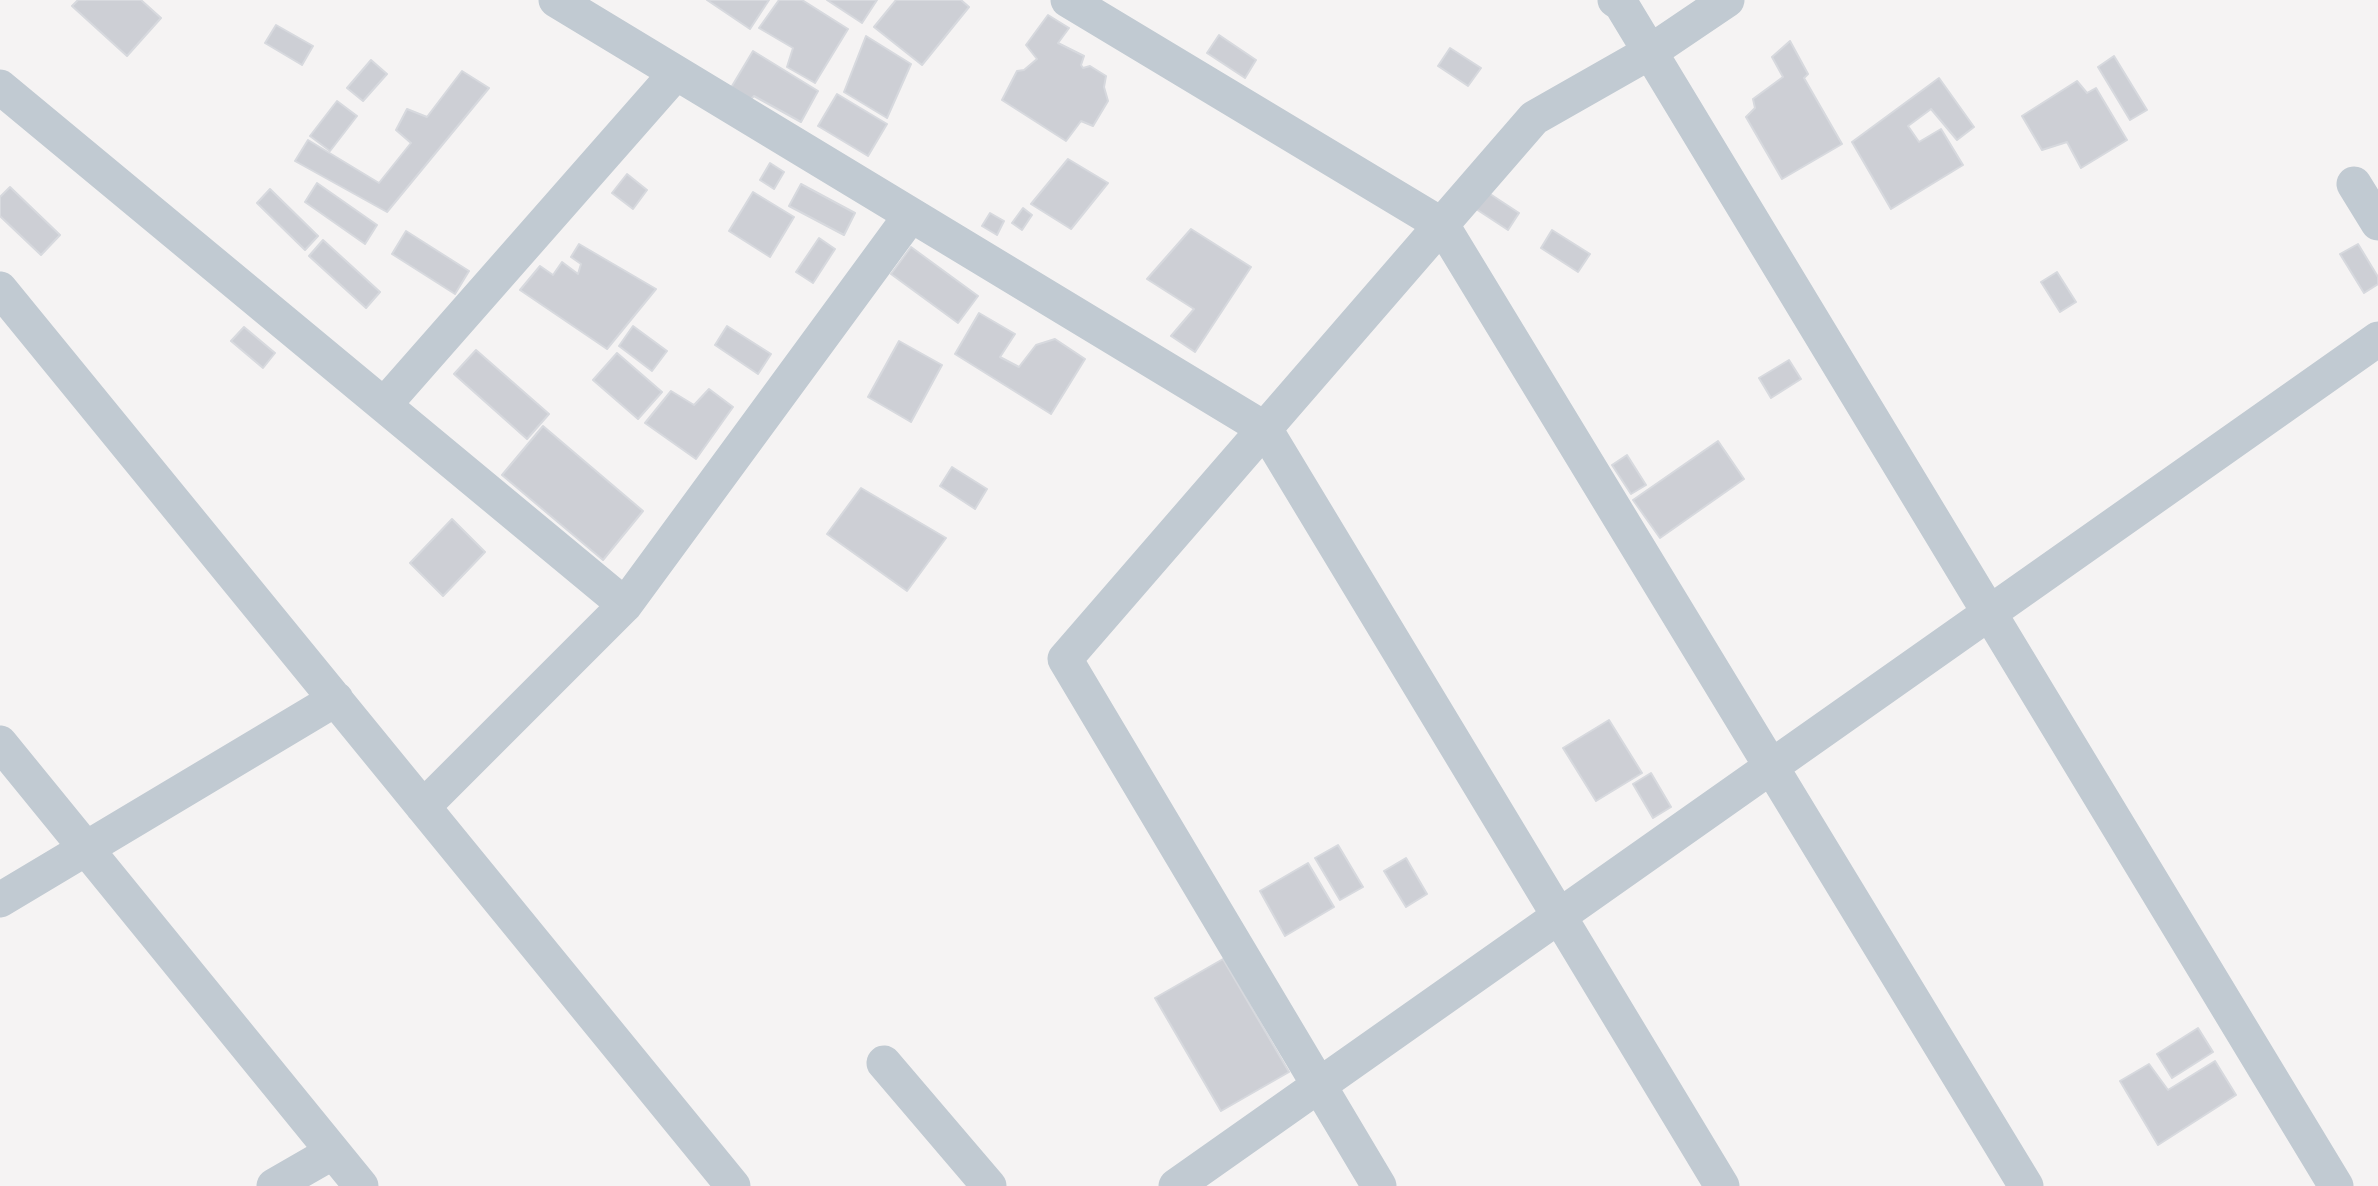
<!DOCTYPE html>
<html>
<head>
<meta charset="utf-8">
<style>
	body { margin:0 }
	canvas { display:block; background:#f5f3f3 }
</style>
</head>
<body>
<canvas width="2378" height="1186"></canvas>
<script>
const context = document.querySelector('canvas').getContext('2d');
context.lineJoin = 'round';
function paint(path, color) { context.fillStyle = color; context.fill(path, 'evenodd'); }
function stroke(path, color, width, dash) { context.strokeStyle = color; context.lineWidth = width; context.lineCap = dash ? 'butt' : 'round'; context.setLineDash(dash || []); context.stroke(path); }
const building = new Path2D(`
	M 78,0 L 141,0 L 161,18 L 127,56 L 72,6 Z
	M 707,0 L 769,0 L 750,29 Z
	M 779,0 L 802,0 L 848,29 L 815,83 L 787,67 L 793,48 L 759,28 Z
	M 827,0 L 877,0 L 862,23 Z
	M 896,0 L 961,0 L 969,7 L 922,65 L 874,27 Z
	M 1048,15 L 1069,28 L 1058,43 L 1084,56 L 1081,65 L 1083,68 L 1090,66 L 1106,76 L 1104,87 L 1108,101 L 1093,126 L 1081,121 L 1066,141 L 1002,100 L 1017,71 L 1024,70 L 1037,59 L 1026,45 Z
	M 276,25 L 313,46 L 302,65 L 265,43 Z
	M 1219,35 L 1256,60 L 1245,78 L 1207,53 Z
	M 866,36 L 911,64 L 887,118 L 844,92 Z
	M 1790,41 L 1808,74 L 1804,78 L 1842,144 L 1782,179 L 1746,117 L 1755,108 L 1753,99 L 1783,77 L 1772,57 Z
	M 1450,48 L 1481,68 L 1468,86 L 1438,66 Z
	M 753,51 L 818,91 L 801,122 L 754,96 L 744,106 L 726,96 Z
	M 2114,56 L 2147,110 L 2130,120 L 2098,67 Z
	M 371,60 L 387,74 L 363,101 L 347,88 Z
	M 462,71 L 489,88 L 387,212 L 295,161 L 308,140 L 379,183 L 411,143 L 396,130 L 407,109 L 427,117 Z
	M 1939,78 L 1974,127 L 1957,140 L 1931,109 L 1908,126 L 1919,142 L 1941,129 L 1963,165 L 1891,209 L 1852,142 Z
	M 2077,81 L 2087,93 L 2096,88 L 2127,140 L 2081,168 L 2067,142 L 2042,150 L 2022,116 Z
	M 837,94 L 887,124 L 868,156 L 818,126 Z
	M 337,101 L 357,116 L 330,151 L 310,136 Z
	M 1068,159 L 1108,183 L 1071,229 L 1031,204 Z
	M 770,163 L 784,172 L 774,189 L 760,180 Z
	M 627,174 L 647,190 L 633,209 L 612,193 Z
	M 317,183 L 377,225 L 365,244 L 305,202 Z
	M 801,184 L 855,213 L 844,235 L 789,206 Z
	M 10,187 L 60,235 L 41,255 L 0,216 L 0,197 Z
	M 270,189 L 318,236 L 305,250 L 257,203 Z
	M 1484,190 L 1519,213 L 1508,230 L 1473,207 Z
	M 753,192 L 794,217 L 770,257 L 729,231 Z
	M 1023,208 L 1032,215 L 1022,230 L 1012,223 Z
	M 990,213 L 1004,221 L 997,235 L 982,226 Z
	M 1191,229 L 1251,267 L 1195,352 L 1171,336 L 1194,309 L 1147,279 Z
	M 1552,230 L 1590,254 L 1578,272 L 1541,248 Z
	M 406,231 L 469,271 L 455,294 L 392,254 Z
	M 819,238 L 835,249 L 813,283 L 796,272 Z
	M 323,240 L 380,292 L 366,308 L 309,256 Z
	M 579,244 L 656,289 L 607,349 L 520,290 L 540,266 L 553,275 L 562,262 L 578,274 L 581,264 L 571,257 Z
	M 2358,244 L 2378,277 L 2378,284 L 2364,293 L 2340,254 Z
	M 911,247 L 978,296 L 958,323 L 891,274 Z
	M 2057,272 L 2076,302 L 2060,312 L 2041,282 Z
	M 979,313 L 1015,334 L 1000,357 L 1019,367 L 1036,345 L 1055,339 L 1085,359 L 1051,414 L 955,354 Z
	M 633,326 L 667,351 L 652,371 L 619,346 Z
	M 727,326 L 771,354 L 758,374 L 715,345 Z
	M 244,327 L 275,353 L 263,368 L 231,341 Z
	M 899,341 L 942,365 L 911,422 L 868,397 Z
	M 476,350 L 549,414 L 527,439 L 454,374 Z
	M 617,353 L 662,392 L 638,419 L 593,380 Z
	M 1789,360 L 1801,379 L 1771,398 L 1759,378 Z
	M 709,389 L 733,407 L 696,459 L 645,423 L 671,391 L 694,405 Z
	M 543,426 L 643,511 L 603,560 L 502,475 Z
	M 1718,441 L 1744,479 L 1660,538 L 1633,500 Z
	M 1627,455 L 1646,485 L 1631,494 L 1612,465 Z
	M 952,467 L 987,489 L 975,509 L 940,486 Z
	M 861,488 L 946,538 L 907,591 L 827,534 Z
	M 452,519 L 485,552 L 443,596 L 410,563 Z
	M 1609,720 L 1642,773 L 1596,801 L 1563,748 Z
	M 1651,773 L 1671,807 L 1653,818 L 1633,784 Z
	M 1338,845 L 1363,887 L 1340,900 L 1315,858 Z
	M 1406,858 L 1427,894 L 1406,907 L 1384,871 Z
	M 1308,863 L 1334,907 L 1285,936 L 1260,891 Z
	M 1223,959 L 1289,1072 L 1221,1111 L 1155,998 Z
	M 2198,1028 L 2213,1052 L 2172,1078 L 2157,1054 Z
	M 2215,1061 L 2236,1095 L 2158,1145 L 2120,1081 L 2149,1064 L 2168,1090 Z`);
paint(building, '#cdcfd5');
stroke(building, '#d7d9de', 2);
stroke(new Path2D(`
	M 556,0 L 1265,429 L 1722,1186
	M 1068,0 L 1442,225 L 2026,1186
	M 1615,0 L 1621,4 L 2336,1186
	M 0,87 L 625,605
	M 2354,184 L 2378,223
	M 0,289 L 733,1186
	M 384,405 L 676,73
	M 0,743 L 361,1186
	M 423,807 L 625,605 L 911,215
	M 0,900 L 336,699
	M 884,1063 L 989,1186
	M 274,1186 L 333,1152
	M 1176,1186 L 2378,339
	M 1379,1186 L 1065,659 L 1534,118 L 1650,52 L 1727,0`), '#c1cad2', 35);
</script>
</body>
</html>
